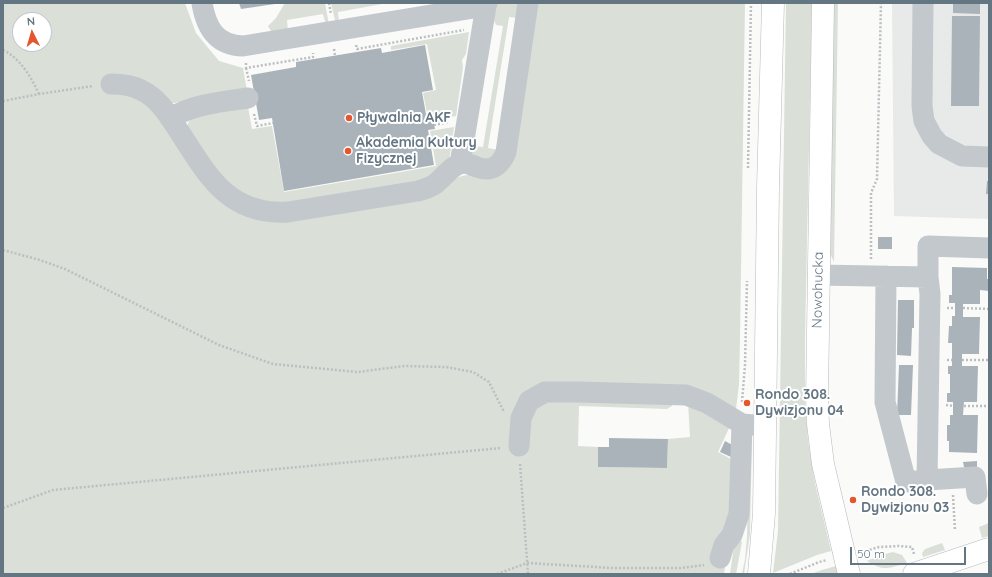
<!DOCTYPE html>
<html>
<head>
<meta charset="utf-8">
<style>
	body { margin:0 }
	#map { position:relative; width:992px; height:577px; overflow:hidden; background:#fafaf8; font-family:Quicksand,sans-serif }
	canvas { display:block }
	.frame { position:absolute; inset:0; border:4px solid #657683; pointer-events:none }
	.north { position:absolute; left:12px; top:12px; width:40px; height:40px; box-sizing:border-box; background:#fff; border:1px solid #c1c8cd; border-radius:50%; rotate:355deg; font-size:11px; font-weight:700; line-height:16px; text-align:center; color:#657683 }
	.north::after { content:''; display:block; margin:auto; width:14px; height:18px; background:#e4572e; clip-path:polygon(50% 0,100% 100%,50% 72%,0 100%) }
	.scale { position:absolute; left:850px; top:547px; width:116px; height:18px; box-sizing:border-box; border:2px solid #657683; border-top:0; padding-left:5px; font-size:12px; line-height:14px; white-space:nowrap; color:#657683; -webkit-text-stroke:3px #fff; paint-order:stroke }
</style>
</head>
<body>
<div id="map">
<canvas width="992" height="577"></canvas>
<div class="frame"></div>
<div class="north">N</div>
<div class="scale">50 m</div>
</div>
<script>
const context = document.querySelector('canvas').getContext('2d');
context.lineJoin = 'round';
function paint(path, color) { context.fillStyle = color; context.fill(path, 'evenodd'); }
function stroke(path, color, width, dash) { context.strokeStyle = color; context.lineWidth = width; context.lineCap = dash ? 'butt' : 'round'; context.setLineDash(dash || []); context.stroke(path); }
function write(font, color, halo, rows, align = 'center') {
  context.font = font + ' Quicksand,sans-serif'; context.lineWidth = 4; context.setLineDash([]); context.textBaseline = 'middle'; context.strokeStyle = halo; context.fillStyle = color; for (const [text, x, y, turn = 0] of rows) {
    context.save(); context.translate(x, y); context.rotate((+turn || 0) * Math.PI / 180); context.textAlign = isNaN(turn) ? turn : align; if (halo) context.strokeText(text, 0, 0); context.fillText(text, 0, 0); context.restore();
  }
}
paint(new Path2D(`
	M 892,3 L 989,3 L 989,219 L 894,216 Z`), '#e8e9e9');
paint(new Path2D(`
	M 3,3 L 185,3 L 196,33 L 219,61 L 243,68 L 247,91 L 168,104 L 157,114 C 174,135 185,159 201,180 C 220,204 250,221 281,222 C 287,222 293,220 299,220 L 424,197 C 437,192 447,181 459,177 C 482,168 495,193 513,157 L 537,3 L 745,3 L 740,337 L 739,384 L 736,409 L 709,395 L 685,388 L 579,387 L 580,399 L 674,402 L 672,406 L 667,409 L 579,406 L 578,446 L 598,447 L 598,467 L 667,468 L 668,439 L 690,437 L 688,402 L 704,409 L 730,426 L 718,452 L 733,460 L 735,474 L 733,521 L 717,548 L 715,560 L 724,561 L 724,556 L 728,548 L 724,574 L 3,574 ZM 20,20 L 44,20 L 44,44 L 20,44 Z
	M 285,3 L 325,3 L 329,25 L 326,25 L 323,14 L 287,20 L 288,32 L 271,31 L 268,26 L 276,18 Z
	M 331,3 L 388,3 L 338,12 L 339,23 L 336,24 Z
	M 496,3 L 517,3 L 519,6 L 519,18 L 509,17 L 488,148 L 499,150 L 488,162 L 472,154 L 473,146 L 483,147 L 503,26 L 496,25 L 493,18 Z
	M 786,3 L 812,3 L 805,337 L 805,401 L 808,440 L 815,483 L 831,551 L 817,555 L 773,573 L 778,531 Z
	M 833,3 L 838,3 L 834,262 L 829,251 Z
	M 469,32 L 466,54 L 462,60 L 463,67 L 456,116 L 434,120 L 433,118 L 428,118 L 423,93 L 436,90 L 427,44 L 391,50 L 391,46 Z
	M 248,107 L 252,129 L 272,126 L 284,192 L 436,166 L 430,131 L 454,127 L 449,161 L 420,183 L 272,206 L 229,188 L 188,129 L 188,123 L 191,118 Z
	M 752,434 L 750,534 L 744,574 L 742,574 L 745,559 L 747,537 L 749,440 Z
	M 989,523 L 989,536 L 982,538 L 979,527 Z
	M 740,541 L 742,542 L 736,574 L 730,574 L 734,546 Z
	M 942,543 L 945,550 L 923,557 L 922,553 L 925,549 Z
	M 893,552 L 902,555 L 907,563 C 888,568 885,572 867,561 L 881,555 Z
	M 836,566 L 838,574 L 811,574 L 822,570 Z`), '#dadfd7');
paint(new Path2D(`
	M 239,3 L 275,3 L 275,4 L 241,9 Z
	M 953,3 L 980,3 L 980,14 L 953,13 Z
	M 952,16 L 980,16 L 979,106 L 951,106 Z
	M 425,45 L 433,90 L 422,92 L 427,120 L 433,119 L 435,129 L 428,130 L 434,165 L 284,191 L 272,118 L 259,120 L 251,75 L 296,67 L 296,62 L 381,48 L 382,53 Z
	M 987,181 L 989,181 L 989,194 L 986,194 Z
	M 878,237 L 892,237 L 892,249 L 878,249 Z
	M 952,267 L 987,268 L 987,279 L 989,279 L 989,291 L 980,290 L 980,304 L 963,304 L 963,317 L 980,317 L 979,354 L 962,354 L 962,366 L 978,366 L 977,402 L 964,402 L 963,415 L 978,415 L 977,453 L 949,452 L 949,441 L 947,441 L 947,425 L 950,425 L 950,415 L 953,415 L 953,402 L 947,402 L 947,393 L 950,393 L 950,374 L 948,374 L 948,366 L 952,366 L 952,343 L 948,343 L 949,326 L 952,326 L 952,316 L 955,316 L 955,303 L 949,303 L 949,295 L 952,295 Z
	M 898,300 L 914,300 L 914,328 L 912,328 L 911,356 L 897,355 Z
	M 899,365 L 913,365 L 911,415 L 897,415 Z
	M 609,438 L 668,439 L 667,468 L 598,467 L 598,447 L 609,447 Z
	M 725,441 L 736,447 L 731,457 L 720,452 Z
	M 977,461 L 977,467 L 964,467 L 963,462 Z`), '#aab3b9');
const major = new Path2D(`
	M 823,3 L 817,397 L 818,424 L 823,464 L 849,574
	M 759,574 L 764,513 L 768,188 L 773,3
	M 914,574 L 989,549`);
stroke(major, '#b5babe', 23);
stroke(new Path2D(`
	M 329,3 L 331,14
	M 356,45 L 357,49 L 464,30
	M 334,49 L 335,56
	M 3,50 C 21,59 31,77 39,94
	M 246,63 L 246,68 L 313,57 L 313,53
	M 246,68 L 249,81
	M 3,101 L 39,94 L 93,86
	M 254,114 L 257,126 L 273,123
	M 433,120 L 450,116
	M 434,125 L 449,122
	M 748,168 L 751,3
	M 3,250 L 40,260 L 65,269 L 219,345 L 273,364 L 358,372 L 404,366 L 446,367 L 473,372 L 489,382 L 504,412
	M 871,259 L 871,193 L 877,179 L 881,3
	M 947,308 L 955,308
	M 963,308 L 989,309
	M 947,360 L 952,360
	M 962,360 L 989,360
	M 742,402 L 745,365 L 747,281
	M 946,405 L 953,406
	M 964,406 L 989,406
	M 520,464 L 528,574
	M 953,495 L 955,531
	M 3,508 L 53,490 L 501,448
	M 862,552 L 879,547 L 899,546 L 912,547 L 914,554
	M 497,574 L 527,563 L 613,568 L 680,568 L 704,565
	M 790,574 L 819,562 L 827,560`), '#bbbfc2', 2.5, [2, 2]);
stroke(new Path2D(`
	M 202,3 C 206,28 216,45 243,46 L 486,6 L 487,3
	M 923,3 L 922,106 L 924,121 L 932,136 L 939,144 L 962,156 L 989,157
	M 111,84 C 121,84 132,85 141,90 C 156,97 166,111 175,125 C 205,170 225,216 288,212 L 418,191 C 424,189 430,188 435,184 C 443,178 452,165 462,163 C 469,162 474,167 480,168 C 493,172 502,163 506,152 L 528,3
	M 170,118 C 195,104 220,102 248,98
	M 460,164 L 486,6
	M 818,275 L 928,277 L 928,246 L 989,248
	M 886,276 L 885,402 L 906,482 L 927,480 L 930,294 L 928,277
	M 519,446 L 521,418 L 529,401 L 545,392 L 578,392 L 686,395 L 707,403 L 742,424 L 765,426
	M 927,480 L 975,477 L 977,494
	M 720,558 L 724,545 L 732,535 L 739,514 L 742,424`), '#c3c8cc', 21);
stroke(major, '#fff', 22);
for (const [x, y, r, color] of [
	[349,118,4,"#e4572e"],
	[348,151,4,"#e4572e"],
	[747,403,4,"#e4572e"],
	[853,500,4,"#e4572e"]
]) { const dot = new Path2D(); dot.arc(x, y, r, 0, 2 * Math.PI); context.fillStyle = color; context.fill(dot); stroke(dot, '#fff', 1.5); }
write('bold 14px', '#657683', '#fff', [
	["Pływalnia AKF",357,118],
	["Akademia Kultury",356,143],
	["Fizycznej",356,159],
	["Rondo 308.",755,395],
	["Dywizjonu 04",755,411],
	["Rondo 308.",861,492],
	["Dywizjonu 03",861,508]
], 'left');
write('14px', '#657683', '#fff', [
	["Nowohucka",818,290,-89]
]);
</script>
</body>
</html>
